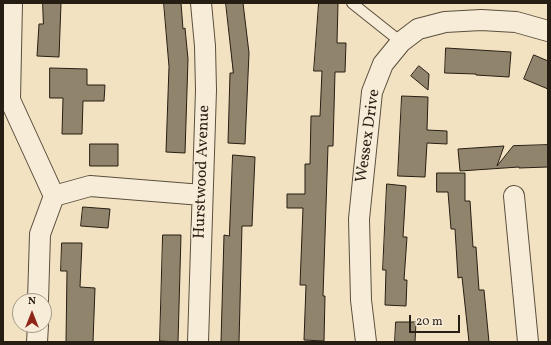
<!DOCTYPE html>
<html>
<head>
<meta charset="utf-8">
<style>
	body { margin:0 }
	#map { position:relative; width:551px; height:345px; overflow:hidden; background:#f3e2c1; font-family:Vollkorn,serif }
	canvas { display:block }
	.frame { position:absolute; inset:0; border:4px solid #271e13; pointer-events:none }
	.north { position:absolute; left:12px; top:293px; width:40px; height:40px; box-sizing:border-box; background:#f7ecd7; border:1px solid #a49a89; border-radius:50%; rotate:0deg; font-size:11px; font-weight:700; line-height:16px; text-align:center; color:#271e13 }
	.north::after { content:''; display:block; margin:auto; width:14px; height:18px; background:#8f2418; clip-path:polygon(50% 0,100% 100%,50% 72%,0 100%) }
	.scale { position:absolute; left:409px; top:315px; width:51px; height:18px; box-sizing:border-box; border:2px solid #271e13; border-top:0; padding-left:5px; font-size:12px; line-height:14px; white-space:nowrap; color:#271e13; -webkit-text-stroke:3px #f7ecd7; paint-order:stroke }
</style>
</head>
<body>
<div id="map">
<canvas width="551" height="345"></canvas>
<div class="frame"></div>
<div class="north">N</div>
<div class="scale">20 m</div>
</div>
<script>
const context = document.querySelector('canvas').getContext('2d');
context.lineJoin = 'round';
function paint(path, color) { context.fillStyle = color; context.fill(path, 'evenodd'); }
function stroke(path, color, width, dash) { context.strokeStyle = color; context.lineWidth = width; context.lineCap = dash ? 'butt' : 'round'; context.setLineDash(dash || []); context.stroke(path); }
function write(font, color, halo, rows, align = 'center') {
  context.font = font + ' Vollkorn,serif'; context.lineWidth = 3; context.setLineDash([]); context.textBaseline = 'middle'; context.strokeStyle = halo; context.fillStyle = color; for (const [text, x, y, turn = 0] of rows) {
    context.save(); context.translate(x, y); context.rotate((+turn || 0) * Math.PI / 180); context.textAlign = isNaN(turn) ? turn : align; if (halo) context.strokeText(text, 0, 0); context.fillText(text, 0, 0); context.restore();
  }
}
const building = new Path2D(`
	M 43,3 L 61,3 L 59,57 L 37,56 L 39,24 L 43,24 Z
	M 164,3 L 181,3 L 183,29 L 185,28 L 188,59 L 185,153 L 166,152 L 169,67 Z
	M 226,3 L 243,3 L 249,53 L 245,144 L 228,143 L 230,73 L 233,73 Z
	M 319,3 L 338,3 L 337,43 L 346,43 L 345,72 L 335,72 L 333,146 L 328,146 L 323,296 L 325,296 L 324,341 L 304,340 L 306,285 L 300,285 L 303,208 L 287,208 L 287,194 L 305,194 L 305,164 L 310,164 L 311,116 L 320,116 L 322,71 L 314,71 Z
	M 446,48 L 511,52 L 509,77 L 476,75 L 476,74 L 445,73 Z
	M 534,55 L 548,61 L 548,89 L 524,79 Z
	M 419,66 L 429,74 L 428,90 L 411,76 Z
	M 50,68 L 87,69 L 87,85 L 105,85 L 104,101 L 83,101 L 82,134 L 62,134 L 63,98 L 50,98 Z
	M 402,96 L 428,97 L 427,130 L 447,131 L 447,144 L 427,143 L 425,177 L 398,176 Z
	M 90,144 L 118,144 L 118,166 L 90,166 Z
	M 548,145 L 548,167 L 519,168 L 519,167 L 460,171 L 458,149 L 504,146 L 497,166 L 513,146 Z
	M 233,155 L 255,157 L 252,226 L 242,226 L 239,342 L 221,342 L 224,235 L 229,236 Z
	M 437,173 L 465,173 L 465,201 L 470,201 L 473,247 L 476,247 L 479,290 L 484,290 L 489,342 L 469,342 L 462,277 L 458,278 L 455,229 L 451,229 L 448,192 L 437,192 Z
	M 387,184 L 406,186 L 403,237 L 407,237 L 404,280 L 407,280 L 406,306 L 385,305 L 386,270 L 383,270 Z
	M 83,207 L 110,209 L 108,228 L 81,226 Z
	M 163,235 L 181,235 L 178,342 L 160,341 Z
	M 62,243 L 82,243 L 80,287 L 95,288 L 93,342 L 66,342 L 67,271 L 61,271 Z
	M 396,322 L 416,322 L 415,342 L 395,342 Z`);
paint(building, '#91846d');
stroke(building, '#271e13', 1);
const lane = new Path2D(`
	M 352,3 L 401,42`);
const street = new Path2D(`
	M 12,3 L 10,100 L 54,196 L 40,234 L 38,301
	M 54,196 L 90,186 L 202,195
	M 514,196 L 528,342
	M 37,342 L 38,325
	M 198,342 L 206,90 L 205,46 L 201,3
	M 366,342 L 361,300 L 359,219 L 372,92 L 383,64 L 401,42 L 418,29 L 445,22 L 481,20 L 516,22 L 548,31`);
stroke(lane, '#5a4f3e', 12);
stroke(street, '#5a4f3e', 22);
stroke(lane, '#f7ecd7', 10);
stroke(street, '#f7ecd7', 20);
write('16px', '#271e13', '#f7ecd7', [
	["Wessex Drive",369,136,-82],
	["Hurstwood Avenue",203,172,-88]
]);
</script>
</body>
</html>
